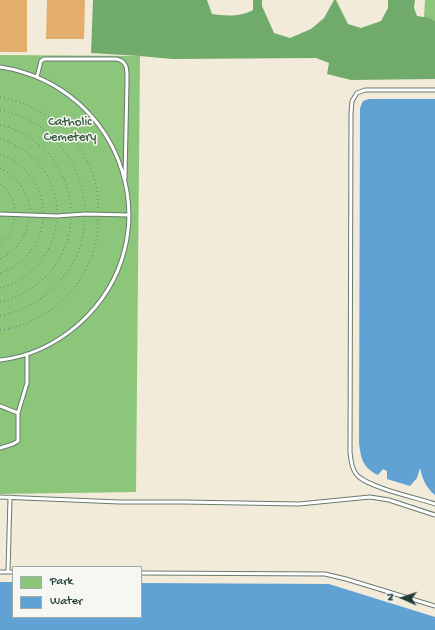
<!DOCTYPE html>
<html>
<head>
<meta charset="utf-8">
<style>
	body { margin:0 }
	#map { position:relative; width:435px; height:630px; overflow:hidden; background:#f2ebda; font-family:"Gochi Hand",sans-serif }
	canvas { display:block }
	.legend { position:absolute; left:12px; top:566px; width:130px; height:52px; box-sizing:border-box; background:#f6f6f2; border:1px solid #a0aca6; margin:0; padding:5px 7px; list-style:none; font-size:12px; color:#1f3d34 }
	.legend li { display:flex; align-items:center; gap:8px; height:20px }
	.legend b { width:20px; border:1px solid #a0aca6 }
	.north { position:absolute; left:383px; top:578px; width:40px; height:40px; -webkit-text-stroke:3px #f6f6f2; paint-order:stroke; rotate:273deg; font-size:11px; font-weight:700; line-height:16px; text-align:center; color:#1f3d34 }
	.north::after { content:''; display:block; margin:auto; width:14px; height:18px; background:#1f3d34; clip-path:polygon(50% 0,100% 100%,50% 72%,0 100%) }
</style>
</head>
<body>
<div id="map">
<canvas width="435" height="630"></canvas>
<ul class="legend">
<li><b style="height:11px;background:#8bc67b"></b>Park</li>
<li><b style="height:11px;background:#60a2d4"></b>Water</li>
</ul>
<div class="north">N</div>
</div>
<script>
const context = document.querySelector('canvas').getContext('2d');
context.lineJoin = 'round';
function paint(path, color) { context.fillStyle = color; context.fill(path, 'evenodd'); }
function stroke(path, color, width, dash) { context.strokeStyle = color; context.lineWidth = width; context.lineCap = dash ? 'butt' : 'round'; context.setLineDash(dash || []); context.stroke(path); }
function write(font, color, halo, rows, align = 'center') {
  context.font = font + ' "Gochi Hand",sans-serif'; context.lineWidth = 3; context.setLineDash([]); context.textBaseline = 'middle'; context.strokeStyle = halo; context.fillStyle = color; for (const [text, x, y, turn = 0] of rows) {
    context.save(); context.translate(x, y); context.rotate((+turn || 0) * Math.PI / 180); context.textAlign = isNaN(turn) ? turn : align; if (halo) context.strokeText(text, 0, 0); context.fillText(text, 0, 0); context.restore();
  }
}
paint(new Path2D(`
	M 425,0 L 435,0 L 435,53 L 422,52 Z
	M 0,55 L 140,56 L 136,492 L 0,494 Z`), '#8bc67b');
paint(new Path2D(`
	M 93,0 L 207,0 L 212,14 C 225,16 241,17 253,10 L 253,0 L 262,0 L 262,6 L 274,33 L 290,38 L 311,29 L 324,18 L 334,0 L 336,0 L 348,24 L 361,28 L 381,21 L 388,8 L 388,0 L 415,0 L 414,8 L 417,16 L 430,18 L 435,22 L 435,79 L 351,80 L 327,74 L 329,63 L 316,58 L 172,59 L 140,56 L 91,53 Z`), '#70ab6b');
paint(new Path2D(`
	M 369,99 L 435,99 L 435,495 C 426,488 422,478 420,468 L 417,478 L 410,486 L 387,479 L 387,471 L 383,469 L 378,475 C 363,468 361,459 359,443 L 360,108 L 363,101 Z
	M 0,582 L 13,582 L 13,617 L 141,617 L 141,583 L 329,584 L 435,617 L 435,630 L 0,630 Z`), '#60a2d4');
paint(new Path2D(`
	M 0,0 L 27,0 L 27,52 L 0,52 Z
	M 47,0 L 85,0 L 84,39 L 46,39 Z`), '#e3ad6b');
const service = new Path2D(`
	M 0,67 C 125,86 174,239 79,324 C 57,343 29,357 0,360
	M 37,77 L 41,61 L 44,59 L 116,59 C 128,61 127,70 127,81 L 125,178
	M 435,90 L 365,90 L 357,93 L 352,101 L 351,114 L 350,452 C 351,461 352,471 359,477 C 372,488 417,498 435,504
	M 0,214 L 57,216 L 85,214 L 129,215
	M 0,406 L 18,413
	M 0,448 L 13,444 L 18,441 L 18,413 L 27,383 L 27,354
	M 0,497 L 119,502 L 183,502 L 299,504 L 370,497 L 389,500 L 435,515
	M 0,572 L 13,572
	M 8,572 L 10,497
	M 141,573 L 325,574 L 346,579 L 435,606`);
stroke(service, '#697a6e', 5);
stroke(new Path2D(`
	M 0,97 C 55,107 100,152 98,210
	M 0,110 C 47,119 83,161 85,209
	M 0,125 C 40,134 69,169 71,210
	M 0,139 C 33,149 56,177 57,212
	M 0,154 C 25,163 43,185 43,212
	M 0,168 C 17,176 28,192 30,210
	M 0,184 C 9,191 14,200 15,211
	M 0,243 L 10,233 L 15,218
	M 0,259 C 16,251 26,237 29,220
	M 0,273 C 24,265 41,244 43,219
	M 0,288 C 32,280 54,252 57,219
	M 0,302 C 39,293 69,260 71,219
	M 0,316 C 47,306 83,267 85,219
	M 0,330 C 55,323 99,274 98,219`), '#697a6e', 1, [1, 3]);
stroke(service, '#fff', 3);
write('13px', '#3a5f46', '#f6f6f2', [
	["Catholic",70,123],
	["Cemetery",70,138]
]);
</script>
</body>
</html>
